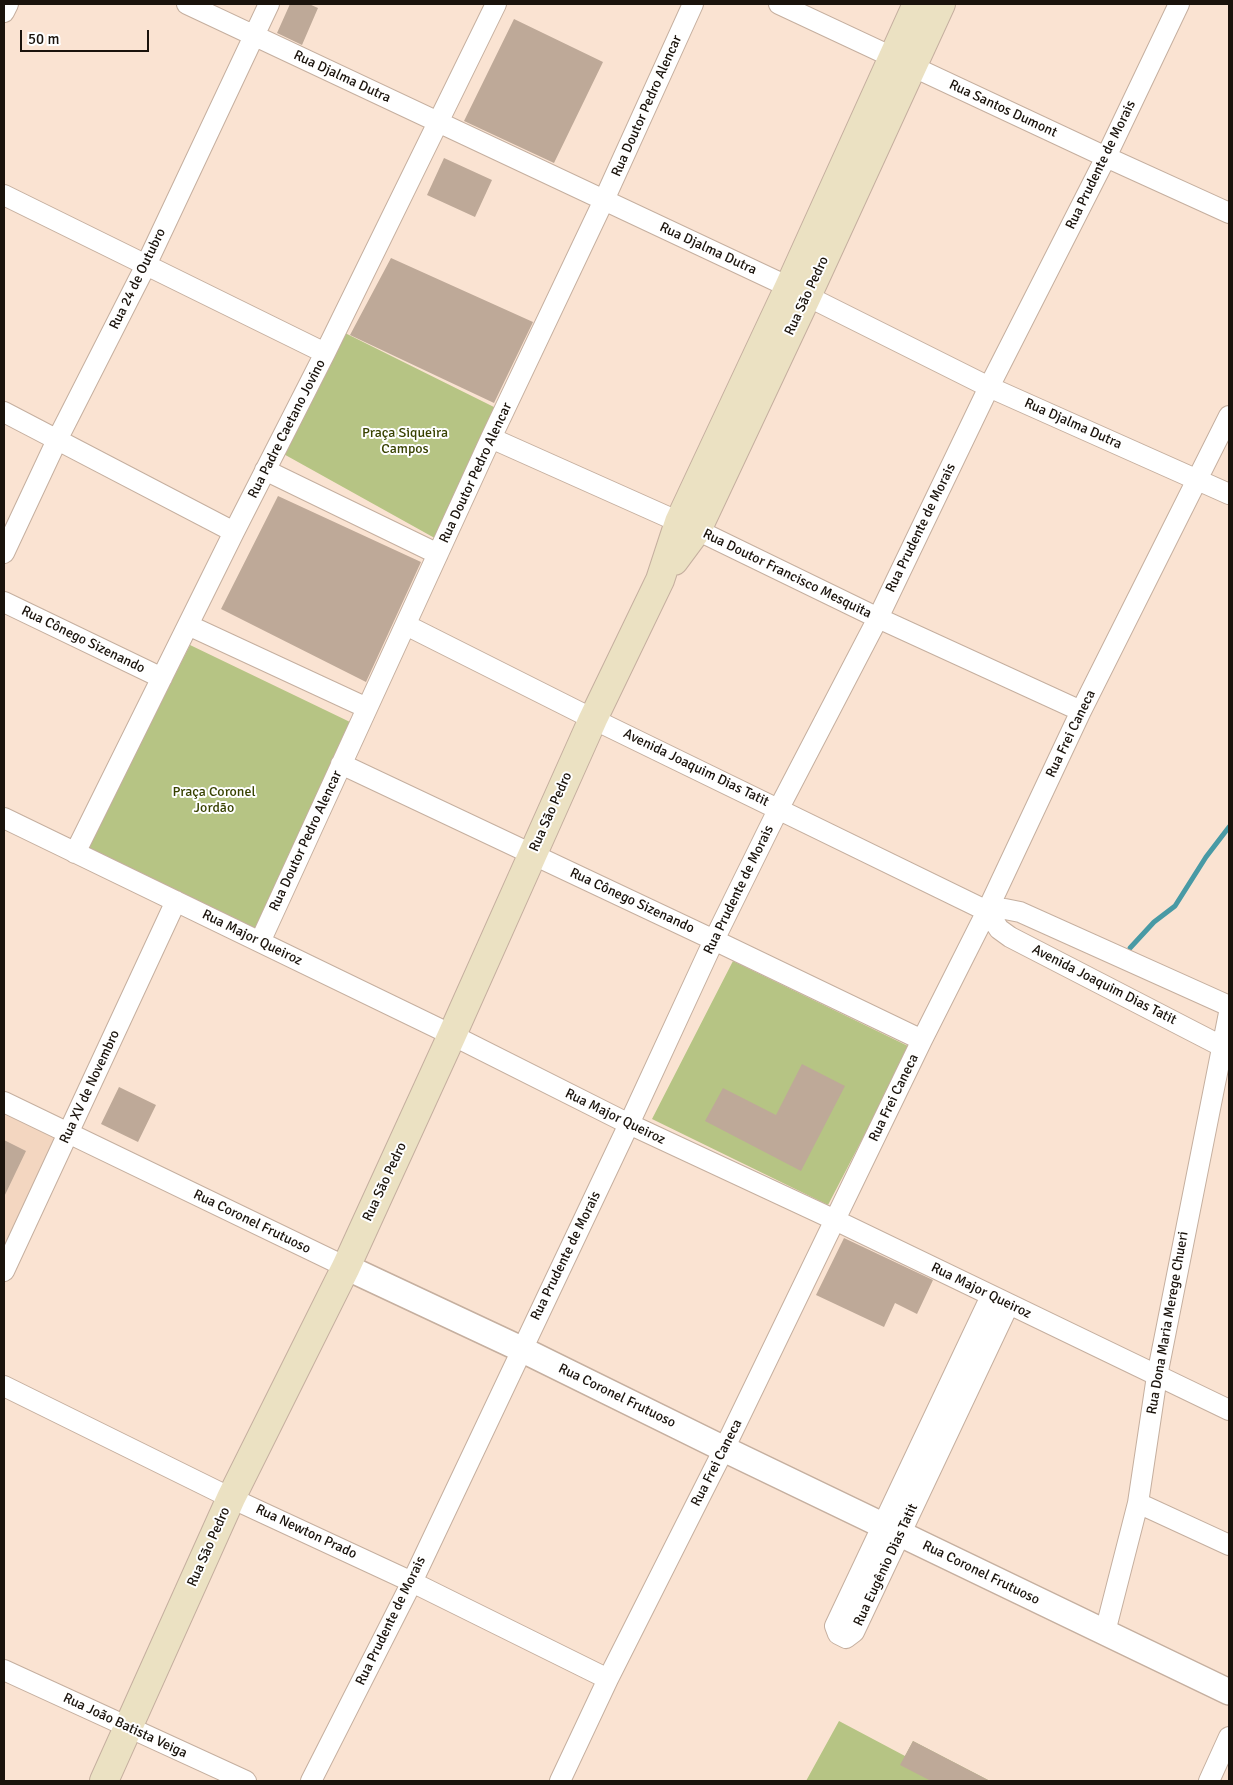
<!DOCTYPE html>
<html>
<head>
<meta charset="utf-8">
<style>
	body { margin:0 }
	#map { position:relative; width:1233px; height:1785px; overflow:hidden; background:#fae3d2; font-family:Signika,sans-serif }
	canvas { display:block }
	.frame { position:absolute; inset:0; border:5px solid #1a130c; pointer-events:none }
	.scale { position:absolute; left:20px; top:30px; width:129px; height:22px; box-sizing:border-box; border:2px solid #1a130c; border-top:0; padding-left:6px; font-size:15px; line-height:18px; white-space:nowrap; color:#1a130c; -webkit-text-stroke:4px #fff; paint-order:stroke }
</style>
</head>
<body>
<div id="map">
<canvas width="1233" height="1785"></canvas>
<div class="frame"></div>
<div class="scale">50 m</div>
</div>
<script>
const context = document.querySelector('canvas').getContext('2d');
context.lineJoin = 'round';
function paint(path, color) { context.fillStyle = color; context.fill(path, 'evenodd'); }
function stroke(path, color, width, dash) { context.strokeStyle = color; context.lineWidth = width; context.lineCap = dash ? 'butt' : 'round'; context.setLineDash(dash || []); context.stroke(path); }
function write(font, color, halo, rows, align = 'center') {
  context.font = font + ' Signika,sans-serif'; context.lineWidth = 4; context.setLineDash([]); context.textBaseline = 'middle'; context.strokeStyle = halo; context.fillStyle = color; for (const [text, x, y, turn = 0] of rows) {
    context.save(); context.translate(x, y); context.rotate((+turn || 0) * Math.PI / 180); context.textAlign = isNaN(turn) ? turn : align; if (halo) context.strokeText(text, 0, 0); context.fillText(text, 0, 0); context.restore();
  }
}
paint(new Path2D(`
	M 4,1103 L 67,1134 L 4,1262 Z`), '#f3d6c0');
paint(new Path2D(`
	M 343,332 L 500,410 L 440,541 L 280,452 Z
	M 190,645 L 350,722 L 255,928 L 86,849 Z
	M 733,961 L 910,1047 L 828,1205 L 652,1119 Z
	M 839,1721 L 905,1756 L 913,1741 L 990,1781 L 806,1781 Z`), '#b6c484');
stroke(new Path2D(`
	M 1130,948 L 1154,922 L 1175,906 L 1206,857 L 1229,827`), '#489aa5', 5);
paint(new Path2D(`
	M 290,4 L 309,4 L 318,8 L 302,45 L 277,33 Z
	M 514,19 L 603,62 L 554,163 L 464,121 Z
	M 444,158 L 492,180 L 475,217 L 427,195 Z
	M 391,258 L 533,322 L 494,403 L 350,335 Z
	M 278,496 L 421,562 L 366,682 L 221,609 Z
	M 802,1064 L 845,1086 L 801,1171 L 705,1121 L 723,1088 L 776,1115 Z
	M 119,1087 L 156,1105 L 138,1142 L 101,1124 Z
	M 4,1140 L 26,1151 L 4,1197 Z
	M 844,1238 L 933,1280 L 917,1314 L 895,1303 L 884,1327 L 816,1295 Z
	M 913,1741 L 990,1781 L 931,1781 L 900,1765 Z`), '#bea998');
const minor = new Path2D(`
	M 187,4 L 789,287 L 989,387 L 1229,494
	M 779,4 L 1106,157 L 1229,213
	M 4,12 L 8,4
	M 4,195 L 325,353
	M 4,412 L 234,532
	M 491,438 L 697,530 L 878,618 L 1081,711
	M 265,470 L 438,554
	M 4,553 L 57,440 L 146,265 L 269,4
	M 4,602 L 162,678
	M 188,625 L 367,708
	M 406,625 L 593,719 L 987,911 L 999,929 L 1010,937 L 1229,1050
	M 341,764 L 714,940 L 922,1040
	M 4,818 L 452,1035 L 629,1124 L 835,1220 L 1229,1410
	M 75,853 L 234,532 L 325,353 L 496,4
	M 987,911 L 1005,909 L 1020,912 L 1229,1006
	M 260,942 L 491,438 L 604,200 L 693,4
	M 4,1102 L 346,1267
	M 4,1271 L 176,901
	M 991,1296 L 835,1626 L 838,1634 L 846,1638 L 854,1632 L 1009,1304
	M 4,1386 L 231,1498 L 412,1582 L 608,1679
	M 1138,1503 L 1229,1545
	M 1105,1632 L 1138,1503 L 1157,1376 L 1229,1013
	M 4,1670 L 246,1781
	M 311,1781 L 412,1582 L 629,1124 L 714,940 L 779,808 L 878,618 L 989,387 L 1106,157 L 1179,4
	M 560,1781 L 608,1679 L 724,1449 L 922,1040 L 987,911 L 1081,711 L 1229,416
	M 1209,1781 L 1229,1737`);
const tertiary = new Path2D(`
	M 346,1267 L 521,1349 L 724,1449 L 1229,1692`);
const secondary = new Path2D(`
	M 674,561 L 697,530 L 807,296 L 941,4
	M 104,1781 L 231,1498 L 346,1267 L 452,1035 L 593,719 L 660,580 L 679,522 L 789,287 L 917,4`);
stroke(minor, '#c5af9f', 22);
stroke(tertiary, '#c5af9f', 28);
stroke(secondary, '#c5af9f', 30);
stroke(minor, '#fff', 20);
stroke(tertiary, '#fff', 25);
stroke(secondary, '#ebe1c2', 28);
write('14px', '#1a130c', '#fff', [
	["Rua Djalma Dutra",342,77,25],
	["Rua Doutor Pedro Alencar",647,106,-66],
	["Rua Santos Dumont",1003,109,25],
	["Rua Prudente de Morais",1101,165,-64],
	["Rua Djalma Dutra",708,249,25],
	["Rua 24 de Outubro",138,279,-64],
	["Rua São Pedro",807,296,-65],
	["Rua Djalma Dutra",1073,424,24],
	["Rua Padre Caetano Jovino",287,429,-63],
	["Rua Doutor Pedro Alencar",476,473,-65],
	["Rua Prudente de Morais",921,528,-64],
	["Rua Doutor Francisco Mesquita",787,574,26],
	["Rua Cônego Sizenando",83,640,26],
	["Rua Frei Caneca",1071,734,-64],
	["Avenida Joaquim Dias Tatit",696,768,26],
	["Rua São Pedro",551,812,-66],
	["Rua Doutor Pedro Alencar",306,841,-65],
	["Rua Prudente de Morais",739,890,-64],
	["Rua Cônego Sizenando",632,901,25],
	["Rua Major Queiroz",252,938,26],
	["Avenida Joaquim Dias Tatit",1104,985,27],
	["Rua XV de Novembro",90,1087,-65],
	["Rua Frei Caneca",894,1098,-64],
	["Rua Major Queiroz",615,1117,26],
	["Rua São Pedro",385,1182,-65],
	["Rua Coronel Frutuoso",252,1222,26],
	["Rua Prudente de Morais",566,1256,-64],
	["Rua Major Queiroz",981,1291,26],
	["Rua Dona Maria Merege Chueri",1168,1323,-80],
	["Rua Coronel Frutuoso",617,1396,26],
	["Rua Frei Caneca",717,1463,-63],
	["Rua Newton Prado",306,1532,25],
	["Rua São Pedro",209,1547,-66],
	["Rua Eugênio Dias Tatit",886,1565,-65],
	["Rua Coronel Frutuoso",981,1573,26],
	["Rua Prudente de Morais",391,1621,-64],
	["Rua João Batista Veiga",125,1726,25]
]);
write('14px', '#384200', '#fff', [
	["Praça Siqueira",405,433],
	["Campos",405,449],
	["Praça Coronel",214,792],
	["Jordão",214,808]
]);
</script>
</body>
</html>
